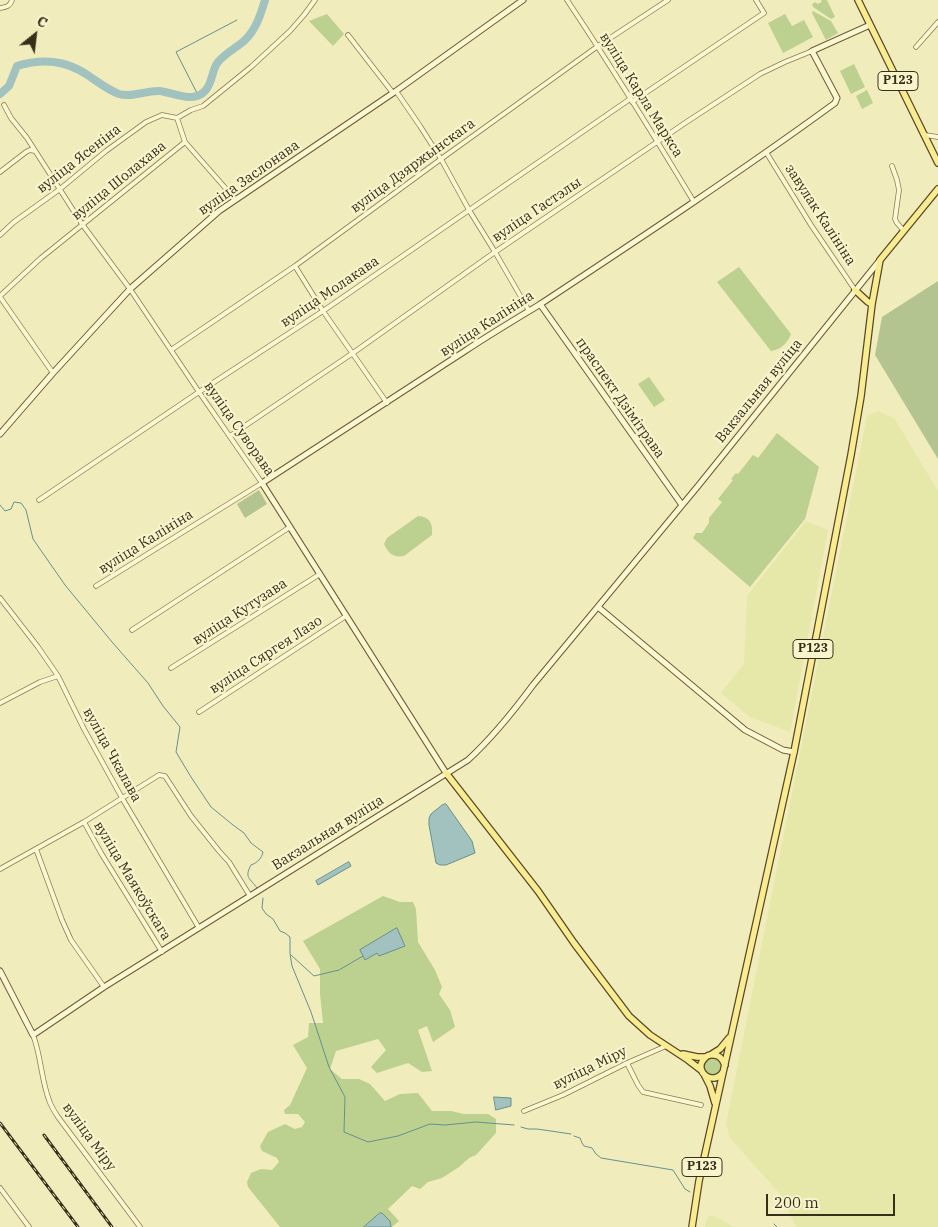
<!DOCTYPE html>
<html>
<head>
<meta charset="utf-8">
<style>
	body { margin:0 }
	#map { position:relative; width:938px; height:1227px; overflow:hidden; background:#f1ecbc; font-family:"IBM Plex Serif",serif }
	canvas { display:block }
	.north { position:absolute; left:10px; top:10px; width:50px; height:50px; -webkit-text-stroke:4px #f8f4cc; paint-order:stroke; rotate:29deg; font-size:14px; font-weight:700; line-height:20px; text-align:center; color:#382f1a }
	.north::after { content:''; display:block; margin:auto; width:18px; height:22px; background:#382f1a; clip-path:polygon(50% 0,100% 100%,50% 72%,0 100%) }
	.scale { position:absolute; left:766px; top:1194px; width:129px; height:22px; box-sizing:border-box; border:2px solid #382f1a; border-top:0; padding-left:6px; font-size:15px; line-height:18px; white-space:nowrap; color:#382f1a; -webkit-text-stroke:4px #f8f4cc; paint-order:stroke }
</style>
</head>
<body>
<div id="map">
<canvas width="938" height="1227"></canvas>
<div class="north">С</div>
<div class="scale">200 m</div>
</div>
<script>
const context = document.querySelector('canvas').getContext('2d');
context.lineJoin = 'round';
function paint(path, color) { context.fillStyle = color; context.fill(path, 'evenodd'); }
function stroke(path, color, width, dash) { context.strokeStyle = color; context.lineWidth = width; context.lineCap = dash ? 'butt' : 'round'; context.setLineDash(dash || []); context.stroke(path); }
function write(font, color, halo, rows, align = 'center') {
  context.font = font + ' "IBM Plex Serif",serif'; context.lineWidth = 4.5; context.setLineDash([]); context.textBaseline = 'middle'; context.strokeStyle = halo; context.fillStyle = color; for (const [text, x, y, turn = 0] of rows) {
    context.save(); context.translate(x, y); context.rotate((+turn || 0) * Math.PI / 180); context.textAlign = isNaN(turn) ? turn : align; if (halo) context.strokeText(text, 0, 0); context.fillText(text, 0, 0); context.restore();
  }
}
paint(new Path2D(`
	M 878,411 L 895,419 L 938,491 L 938,1227 L 796,1227 L 780,1194 L 730,1138 L 726,1124 L 867,416 Z
	M 806,521 L 828,530 L 790,732 L 750,717 L 721,693 L 744,664 L 747,596 Z
	M 708,1216 L 714,1216 L 734,1227 L 705,1227 Z`), '#e6e8a9');
paint(new Path2D(`
	M 821,0 L 827,0 L 835,17 L 831,19 L 813,7 L 812,4 L 816,2 L 817,4 L 822,2 Z
	M 813,11 L 831,21 L 838,33 L 826,40 L 812,13 Z
	M 327,14 L 344,34 L 333,46 L 309,21 Z
	M 785,14 L 792,26 L 804,20 L 813,37 L 783,53 L 768,23 Z
	M 854,64 L 865,87 L 851,94 L 840,71 Z
	M 867,90 L 873,103 L 862,109 L 856,96 Z
	M 739,267 L 791,334 C 788,343 780,350 771,351 L 717,282 Z
	M 649,377 L 665,400 L 654,407 L 638,384 Z
	M 777,433 L 819,467 L 805,519 L 750,587 L 693,538 L 696,533 L 702,533 L 709,523 L 709,518 L 722,502 L 718,499 L 733,480 L 731,479 L 736,473 L 738,474 L 753,455 L 758,458 Z
	M 418,516 C 430,517 433,523 432,535 L 404,556 C 393,558 388,553 384,544 L 387,538 Z
	M 383,896 L 400,902 L 413,902 L 416,909 L 418,942 L 435,970 L 442,987 L 439,994 L 450,1010 L 455,1027 L 433,1042 L 427,1026 L 418,1030 L 432,1071 L 422,1072 L 408,1063 L 377,1073 L 371,1067 L 386,1050 L 378,1039 L 336,1051 L 330,1069 L 342,1079 L 359,1079 L 370,1084 L 385,1101 L 400,1094 L 418,1093 L 432,1111 L 451,1111 L 464,1114 L 488,1114 L 496,1119 L 496,1133 L 476,1155 L 469,1158 L 459,1167 L 442,1178 L 428,1182 L 420,1189 L 412,1186 L 388,1209 L 399,1221 L 392,1227 L 391,1227 L 391,1224 L 380,1213 L 364,1227 L 280,1227 L 248,1187 L 247,1182 L 251,1173 L 261,1169 L 272,1170 L 279,1162 L 277,1158 L 262,1151 L 260,1146 L 268,1132 L 285,1124 L 295,1129 L 302,1127 L 305,1122 L 298,1114 L 285,1114 L 284,1110 L 290,1105 L 307,1068 L 293,1045 L 308,1037 L 309,1023 L 323,1023 L 320,994 L 320,969 L 303,941 Z
	M704 1066a9 9 0 1 1 18 0a9 9 0 1 1-18 0Z`), '#bcd090');
paint(new Path2D(`
	M 938,281 L 938,459 L 875,355 L 882,317 Z
	M 259,490 L 267,504 L 245,518 L 237,504 Z`), '#b4c490');
const water = new Path2D(`
	M 446,804 L 472,841 L 475,853 L 446,865 L 440,865 L 436,863 L 429,825 L 429,818 L 431,814 L 442,805 Z
	M 349,862 L 351,866 L 318,885 L 316,881 Z
	M 397,928 L 405,946 L 379,956 L 377,953 L 365,960 L 360,950 Z
	M 494,1097 L 511,1098 L 511,1106 L 496,1110 Z
	M 380,1213 L 382,1213 L 390,1221 L 391,1227 L 364,1227 Z`);
paint(water, '#a1c2bf');
stroke(water, '#67908e', 1);
stroke(new Path2D(`
	M 198,95 L 176,52 L 237,20
	M 0,505 L 5,511 L 11,509 L 14,502 L 21,503 L 26,510 L 33,539 L 65,585 L 112,642 L 148,683 L 163,706 L 180,727 L 176,752 L 191,777 L 211,807 L 233,825 L 244,833 L 251,843 L 263,852 C 262,858 257,863 251,865 C 244,878 250,878 257,888
	M 263,898 L 262,908 L 266,914 L 273,919 L 280,931 L 285,933 L 290,937 L 290,954 L 292,966 L 311,1012 L 329,1067 L 345,1097 L 344,1132 L 368,1142 L 398,1136 L 430,1124 L 445,1125 L 476,1122 L 514,1125
	M 291,955 L 314,976 L 339,970 L 363,956
	M 521,1127 L 528,1129 L 537,1129 L 571,1134
	M 574,1136 L 580,1138 L 582,1143 L 584,1146 L 592,1148 L 596,1154 L 601,1158 L 673,1170 L 685,1189 L 690,1192
	M 774,1224 L 777,1227`), '#67908e', 1);
stroke(new Path2D(`
	M 0,94 L 9,86 L 17,66 C 43,58 66,60 89,76 C 98,82 108,90 119,94 C 132,98 147,90 160,91 C 174,93 192,103 204,92 C 213,84 211,71 218,62 C 224,55 232,50 239,45 C 254,35 260,17 265,0`), '#a1c2bf', 8);
const street = new Path2D(`
	M 567,0 C 611,66 653,134 694,202
	M 0,8 C 7,7 10,6 12,0
	M 348,35 L 393,93
	M 916,47 L 938,22
	M 396,91 L 420,126 L 441,159 L 469,210 L 495,252 L 529,311
	M 632,102 L 764,13 L 756,0
	M 4,105 L 11,118 L 27,138 L 82,224 L 130,289 L 199,392 L 262,483 L 96,586
	M 177,118 L 191,110 L 203,106 L 251,67 L 290,31 L 304,15 L 315,0
	M 177,118 L 185,142 L 235,199
	M 925,135 L 938,137
	M 766,152 L 811,225 L 855,290
	M 892,166 L 897,180 L 899,190 L 895,219 L 897,223 L 904,231
	M 0,172 L 26,152 L 30,150 L 35,151
	M 0,235 L 14,222 L 60,189 L 106,151 L 146,122 L 162,115 L 177,118
	M 295,266 L 323,311 L 387,403
	M 0,296 L 41,258 L 185,142
	M 0,297 L 53,373
	M 171,350 L 295,266 L 441,159 L 598,46 L 668,0
	M 230,436 L 353,353 L 495,252 L 685,123 L 760,74 L 785,62 L 812,51
	M 39,500 L 199,392 L 323,311 L 630,99
	M 0,598 L 38,647 L 58,676 L 84,729 L 122,798 L 199,928
	M 132,630 L 290,527
	M 171,668 L 320,574
	M 0,703 L 40,682 L 58,676
	M 199,712 L 346,616
	M 84,822 L 101,853 L 162,952
	M 36,849 L 62,920 L 71,940 L 104,987
	M 0,869 L 84,822 L 159,775 L 165,776 L 191,816 L 219,851 L 229,862 L 250,896
	M 33,1035 C 41,1055 41,1079 49,1100 C 51,1106 54,1111 58,1117 L 140,1227
	M 627,1063 L 638,1085 L 643,1092 L 701,1105
	M 524,1111 L 563,1095 L 627,1063 L 666,1046
	M 0,1188 L 29,1227`);
const secondary = new Path2D(`
	M 540,304 L 682,505
	M 0,434 L 53,373 L 130,289 L 219,211 L 396,91 L 523,0
	M 598,607 L 745,730 L 783,750 L 794,752
	M 446,773 L 262,483 C 330,439 397,395 465,351 C 489,335 514,320 539,305 C 639,239 739,173 835,103 L 837,98 L 812,51 L 870,25
	M 0,971 L 33,1035 L 104,987 L 468,760 C 493,737 513,712 533,685 L 698,486 L 880,260`);
const primary = new Path2D(`
	M 858,0 L 938,163
	M 855,290 L 868,302 L 872,304
	M 446,773 L 538,891 L 574,943 L 629,1016 L 650,1035 L 688,1060 L 701,1070
	M 683,1054 L 697,1057 L 705,1057
	M 712,1054 L 720,1049 L 729,1038
	M 723,1072 C 713,1087 693,1071 704,1059 C 706,1056 710,1054 714,1055 C 720,1055 723,1060 725,1065
	M 705,1076 L 710,1086 L 715,1103
	M 692,1227 L 699,1181 L 794,752 L 851,455 L 861,396 L 872,304 L 880,260 L 938,189`);
stroke(street, '#8a7c54', 5.5);
stroke(secondary, '#6c5c38', 7);
stroke(primary, '#574829', 8);
stroke(street, '#fcf7d0', 4);
stroke(secondary, '#fcf7d0', 5);
stroke(primary, '#f9ec90', 5.5);
const rail = new Path2D(`
	M 0,1123 L 78,1227
	M 44,1135 L 112,1227`);
stroke(rail, '#382f1a', 3);
stroke(rail, '#f8f4cc', 1, [4]);
for (const [x, y, w] of [
	[898,81,40],
	[813,649,40],
	[702,1167,40]
]) { const box = new Path2D(); box.roundRect(x - w / 2, y - 9.5, w, 19, 4); context.fillStyle = '#f8f4cc'; context.fill(box); stroke(box, '#382f1a', 1); }
write('bold 12px', '#382f1a', null, [
	["Р123",898,81],
	["Р123",813,649],
	["Р123",702,1167]
]);
write('14px', '#382f1a', '#f8f4cc', [
	["вуліца Карла Маркса",641,95,58],
	["вуліца Ясеніна",79,159,-38],
	["вуліца Дзяржынскага",413,166,-36],
	["вуліца Заслонава",249,178,-35],
	["вуліца Шолахава",119,181,-39],
	["вуліца Гастэлы",537,210,-34],
	["завулак Калініна",820,215,57],
	["вуліца Молакава",330,292,-34],
	["вуліца Калініна",487,324,-33],
	["Вакзальная вуліца",759,391,-51],
	["праспект Дзімітрава",620,398,55],
	["вуліца Суворава",239,429,55],
	["вуліца Калініна",146,542,-32],
	["вуліца Кутузава",240,612,-33],
	["вуліца Сяргея Лазо",266,655,-33],
	["вуліца Чкалава",112,755,61],
	["Вакзальная вуліца",328,833,-32],
	["вуліца Маякоўскага",132,881,59],
	["вуліца Міру",590,1068,-26],
	["вуліца Міру",89,1137,54]
]);
</script>
</body>
</html>
